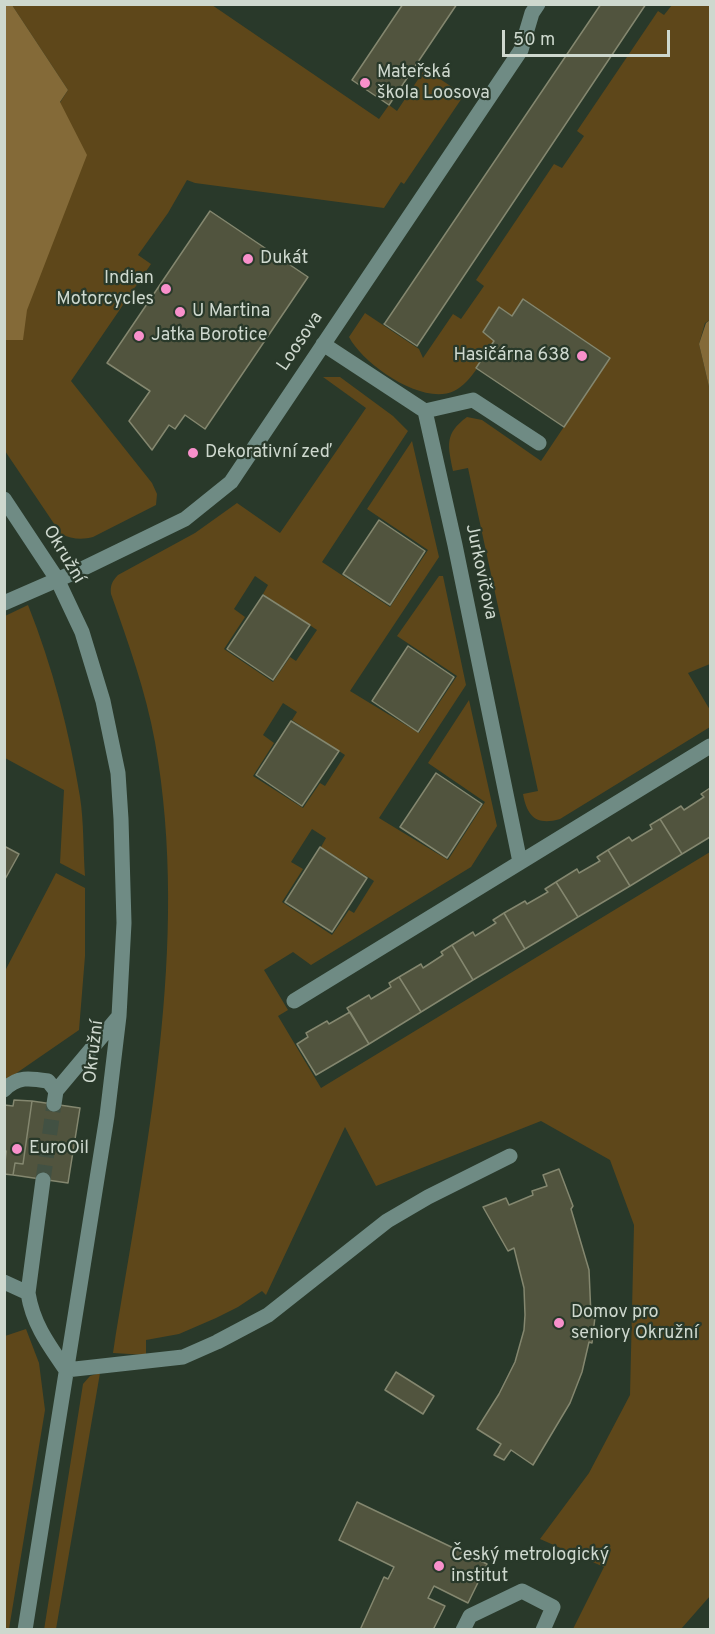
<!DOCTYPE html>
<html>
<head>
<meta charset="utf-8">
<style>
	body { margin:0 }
	#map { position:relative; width:715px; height:1634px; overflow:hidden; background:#29392a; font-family:Overpass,sans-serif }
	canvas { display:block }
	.frame { position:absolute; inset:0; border:6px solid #ced8ce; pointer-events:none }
	.scale { position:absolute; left:502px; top:30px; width:168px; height:27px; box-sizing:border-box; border:3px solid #ced8ce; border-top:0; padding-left:8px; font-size:18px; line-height:21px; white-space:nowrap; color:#ced8ce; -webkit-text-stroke:4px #29392a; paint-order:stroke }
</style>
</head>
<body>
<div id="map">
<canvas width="715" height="1634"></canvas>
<div class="frame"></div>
<div class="scale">50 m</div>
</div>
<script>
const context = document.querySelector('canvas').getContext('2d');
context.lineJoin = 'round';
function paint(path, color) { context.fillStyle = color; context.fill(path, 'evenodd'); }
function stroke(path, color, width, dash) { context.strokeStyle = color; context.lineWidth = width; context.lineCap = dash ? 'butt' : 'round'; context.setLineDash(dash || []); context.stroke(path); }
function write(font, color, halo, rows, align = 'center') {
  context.font = font + ' Overpass,sans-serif'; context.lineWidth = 4.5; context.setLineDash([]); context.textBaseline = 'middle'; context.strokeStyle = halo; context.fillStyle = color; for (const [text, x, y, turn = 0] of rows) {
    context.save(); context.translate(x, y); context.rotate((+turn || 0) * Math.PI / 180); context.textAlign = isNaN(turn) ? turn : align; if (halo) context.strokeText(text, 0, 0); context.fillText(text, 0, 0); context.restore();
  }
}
paint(new Path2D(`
	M 146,4 L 212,5 L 379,119 L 389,105 L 397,111 L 425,69 L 464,95 L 404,184 L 401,182 L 384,208 L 195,183 L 187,180 L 168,213 L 138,255 L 151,264 L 71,381 L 152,483 L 157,494 L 156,505 L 93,537 C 82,540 71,539 61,534 L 5,451 L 4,191 L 68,90 L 12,5 Z
	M 672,5 L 710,5 L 710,320 L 705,323 L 699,344 L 710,391 L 710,664 L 688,673 L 710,710 L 710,727 L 560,819 C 536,826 527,816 523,794 L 538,791 L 468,468 L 453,471 C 448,445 444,434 467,417 L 482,420 L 541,461 L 610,358 L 523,300 L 512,316 L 499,307 L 483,332 L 494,341 C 484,357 472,382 454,391 C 422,406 363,364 349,337 L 365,313 L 419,349 L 423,358 L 453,314 L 461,319 L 484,286 L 476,280 L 554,164 L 562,168 L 584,136 L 577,131 L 658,11 L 664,15 Z
	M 323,377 L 340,377 L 393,416 L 408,431 L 322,562 L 390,607 L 428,550 L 367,509 L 412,441 L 439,557 L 350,691 L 419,733 L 457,676 L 397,636 L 439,576 L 443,576 L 466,685 L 379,818 L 448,860 L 485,802 L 428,763 L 469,700 L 497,826 L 471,867 L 311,965 L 293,952 L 264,970 L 288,1010 L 278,1016 L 321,1088 L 710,852 L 710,1596 L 681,1629 L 573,1629 L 604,1567 L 540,1539 L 589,1473 L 630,1395 L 634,1225 L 610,1160 L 541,1121 L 376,1186 L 345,1127 L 266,1295 L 262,1291 L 238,1307 L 216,1318 L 179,1334 L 146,1340 L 146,1355 L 113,1353 C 145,1153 191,945 155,742 C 146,692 128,642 111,594 C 110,586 112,581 118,575 L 195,533 L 237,503 L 280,533 L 366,408 ZM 255,576 L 268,585 L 263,594 L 317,630 L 296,661 L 290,657 L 273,682 L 224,649 L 245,617 L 234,609 ZM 283,703 L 297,712 L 292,720 L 345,755 L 325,786 L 320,783 L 303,808 L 253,776 L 274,743 L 263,735 ZM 312,829 L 326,838 L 321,847 L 374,881 L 354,913 L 349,910 L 332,935 L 282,902 L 303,869 L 291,862 Z
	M 28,605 C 53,668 69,730 80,797 C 84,823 83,850 85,876 L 60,863 L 64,790 L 5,758 L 5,616 Z
	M 56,873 L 85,888 L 85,956 L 79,1030 L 5,1081 L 5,971 Z
	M 26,1329 L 39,1363 L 45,1410 L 9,1629 L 5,1629 L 5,1336 Z
	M 100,1373 L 56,1629 L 44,1630 L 83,1384 L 90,1376 Z`), '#5e471a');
paint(new Path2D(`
	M 4,5 L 12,5 L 68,90 L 60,102 L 87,155 L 27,310 L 23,340 L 5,340 Z
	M 710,320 L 710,391 L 699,344 L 706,323 Z`), '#846a38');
const building = new Path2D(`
	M 403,4 L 457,4 L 389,105 L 352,80 Z
	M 601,4 L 646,4 L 417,346 L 384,324 L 385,323 Z
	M 210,211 L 308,277 L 205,429 L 185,415 L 175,429 L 169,425 L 152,450 L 129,421 L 150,391 L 107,363 Z
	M 523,299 L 610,358 L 564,427 L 476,368 L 494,341 L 483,332 L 499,307 L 512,316 Z
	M 379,520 L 425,551 L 390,605 L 343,574 Z
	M 263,595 L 310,625 L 273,680 L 227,649 Z
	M 408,646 L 454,677 L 418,732 L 372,701 Z
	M 291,721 L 339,751 L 302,806 L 256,775 Z
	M 436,773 L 482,804 L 447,858 L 400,827 Z
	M 710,788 L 710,837 L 682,854 L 660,819 L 681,806 L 684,810 L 704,797 L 701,794 Z
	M 660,819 L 682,854 L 630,886 L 608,850 L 629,837 L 632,841 L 652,829 L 650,825 Z
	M 4,846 L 19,854 L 4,881 Z
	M 320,847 L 367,878 L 332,932 L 285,902 Z
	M 608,850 L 630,886 L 578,917 L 556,882 L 577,869 L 579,873 L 600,861 L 597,857 Z
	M 556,882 L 578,917 L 525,949 L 504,913 L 525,901 L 527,904 L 548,892 L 545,889 Z
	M 504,913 L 525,949 L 473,980 L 452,945 L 473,932 L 475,936 L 496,923 L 493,920 Z
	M 452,945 L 473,980 L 421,1012 L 399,977 L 421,964 L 423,968 L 443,955 L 441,952 Z
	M 399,977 L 421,1012 L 369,1044 L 347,1008 L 369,995 L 371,999 L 391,987 L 389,983 Z
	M 350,1012 L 369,1044 L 316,1075 L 297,1044 L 308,1037 L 306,1033 L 327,1021 L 329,1024 Z
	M 14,1100 L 32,1101 L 23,1164 L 15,1163 L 13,1175 L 4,1174 L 6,1151 L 4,1151 L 4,1105 L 13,1106 Z
	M 32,1101 L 80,1108 L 68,1183 L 13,1175 L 15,1163 L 23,1164 Z
	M 559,1169 L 573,1206 L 571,1209 L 589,1270 L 591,1316 L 595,1317 L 592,1343 L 589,1342 L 582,1372 L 570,1403 L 533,1465 L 511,1450 L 504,1460 L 494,1455 L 501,1444 L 477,1429 L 499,1394 L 515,1362 L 524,1330 L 525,1315 L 524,1288 L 514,1248 L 508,1251 L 483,1207 L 506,1198 L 509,1205 L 533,1195 L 532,1191 L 547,1186 L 543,1175 Z
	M 396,1372 L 434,1396 L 423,1414 L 385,1390 Z
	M 357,1502 L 487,1564 L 468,1603 L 434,1586 L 428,1598 L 445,1606 L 433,1630 L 360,1630 L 384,1577 L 388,1579 L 394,1567 L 339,1540 Z`);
paint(building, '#51543e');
stroke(building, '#84876f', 1.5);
stroke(new Path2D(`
	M 43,1180 L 54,1104`), '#425143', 15, [15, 8]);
stroke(new Path2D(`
	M 323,344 L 425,411 L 455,545 L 520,862
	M 425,411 L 473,400 L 539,443
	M 4,499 L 57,579 L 73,613 L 82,632 L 103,701 L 118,773 L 121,819 L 124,923 L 119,1016 L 107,1116 L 25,1630
	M 4,603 L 82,569 L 185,519 L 231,482 L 521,50 L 532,13 L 538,4
	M 294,1001 L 710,746
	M 4,1090 C 17,1076 30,1078 48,1081 L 56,1091
	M 54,1104 L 56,1091 L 119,1016
	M 43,1180 L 28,1293 C 33,1324 48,1344 66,1370
	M 4,1282 L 28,1293
	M 66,1370 L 183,1357 L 217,1342 L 268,1315 L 387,1221 L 428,1197 L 510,1156
	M 463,1630 L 470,1616 L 522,1591 L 553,1607 L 543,1630`), '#6f8b84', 15);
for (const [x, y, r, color] of [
	[365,83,6,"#f890cb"],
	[248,259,6,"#f890cb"],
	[166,289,6,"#f890cb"],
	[180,312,6,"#f890cb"],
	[139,336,6,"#f890cb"],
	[582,356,6,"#f890cb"],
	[193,453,6,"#f890cb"],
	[17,1149,6,"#f890cb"],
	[559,1323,6,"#f890cb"],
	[439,1566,6,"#f890cb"]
]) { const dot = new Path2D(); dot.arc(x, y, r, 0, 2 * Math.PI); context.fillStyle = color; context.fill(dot); stroke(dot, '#29392a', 2); }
write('18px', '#ced8ce', '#29392a', [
	["Mateřská",377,73],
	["škola Loosova",377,94],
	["Dukát",260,259],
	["Indian",154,279,"right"],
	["Motorcycles",154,300,"right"],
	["U Martina",192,312],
	["Jatka Borotice",151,336],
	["Hasičárna 638",570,356,"right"],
	["Dekorativní zeď",205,453],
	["EuroOil",29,1149],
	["Domov pro",571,1313],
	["seniory Okružní",571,1334],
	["Český metrologický",451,1556],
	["institut",451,1577]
], 'left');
write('18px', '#ced8ce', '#29392a', [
	["Loosova",301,342,-56],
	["Okružní",63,555,59],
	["Jurkovičova",480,572,78],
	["Okružní",95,1052,-83]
]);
</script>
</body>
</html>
